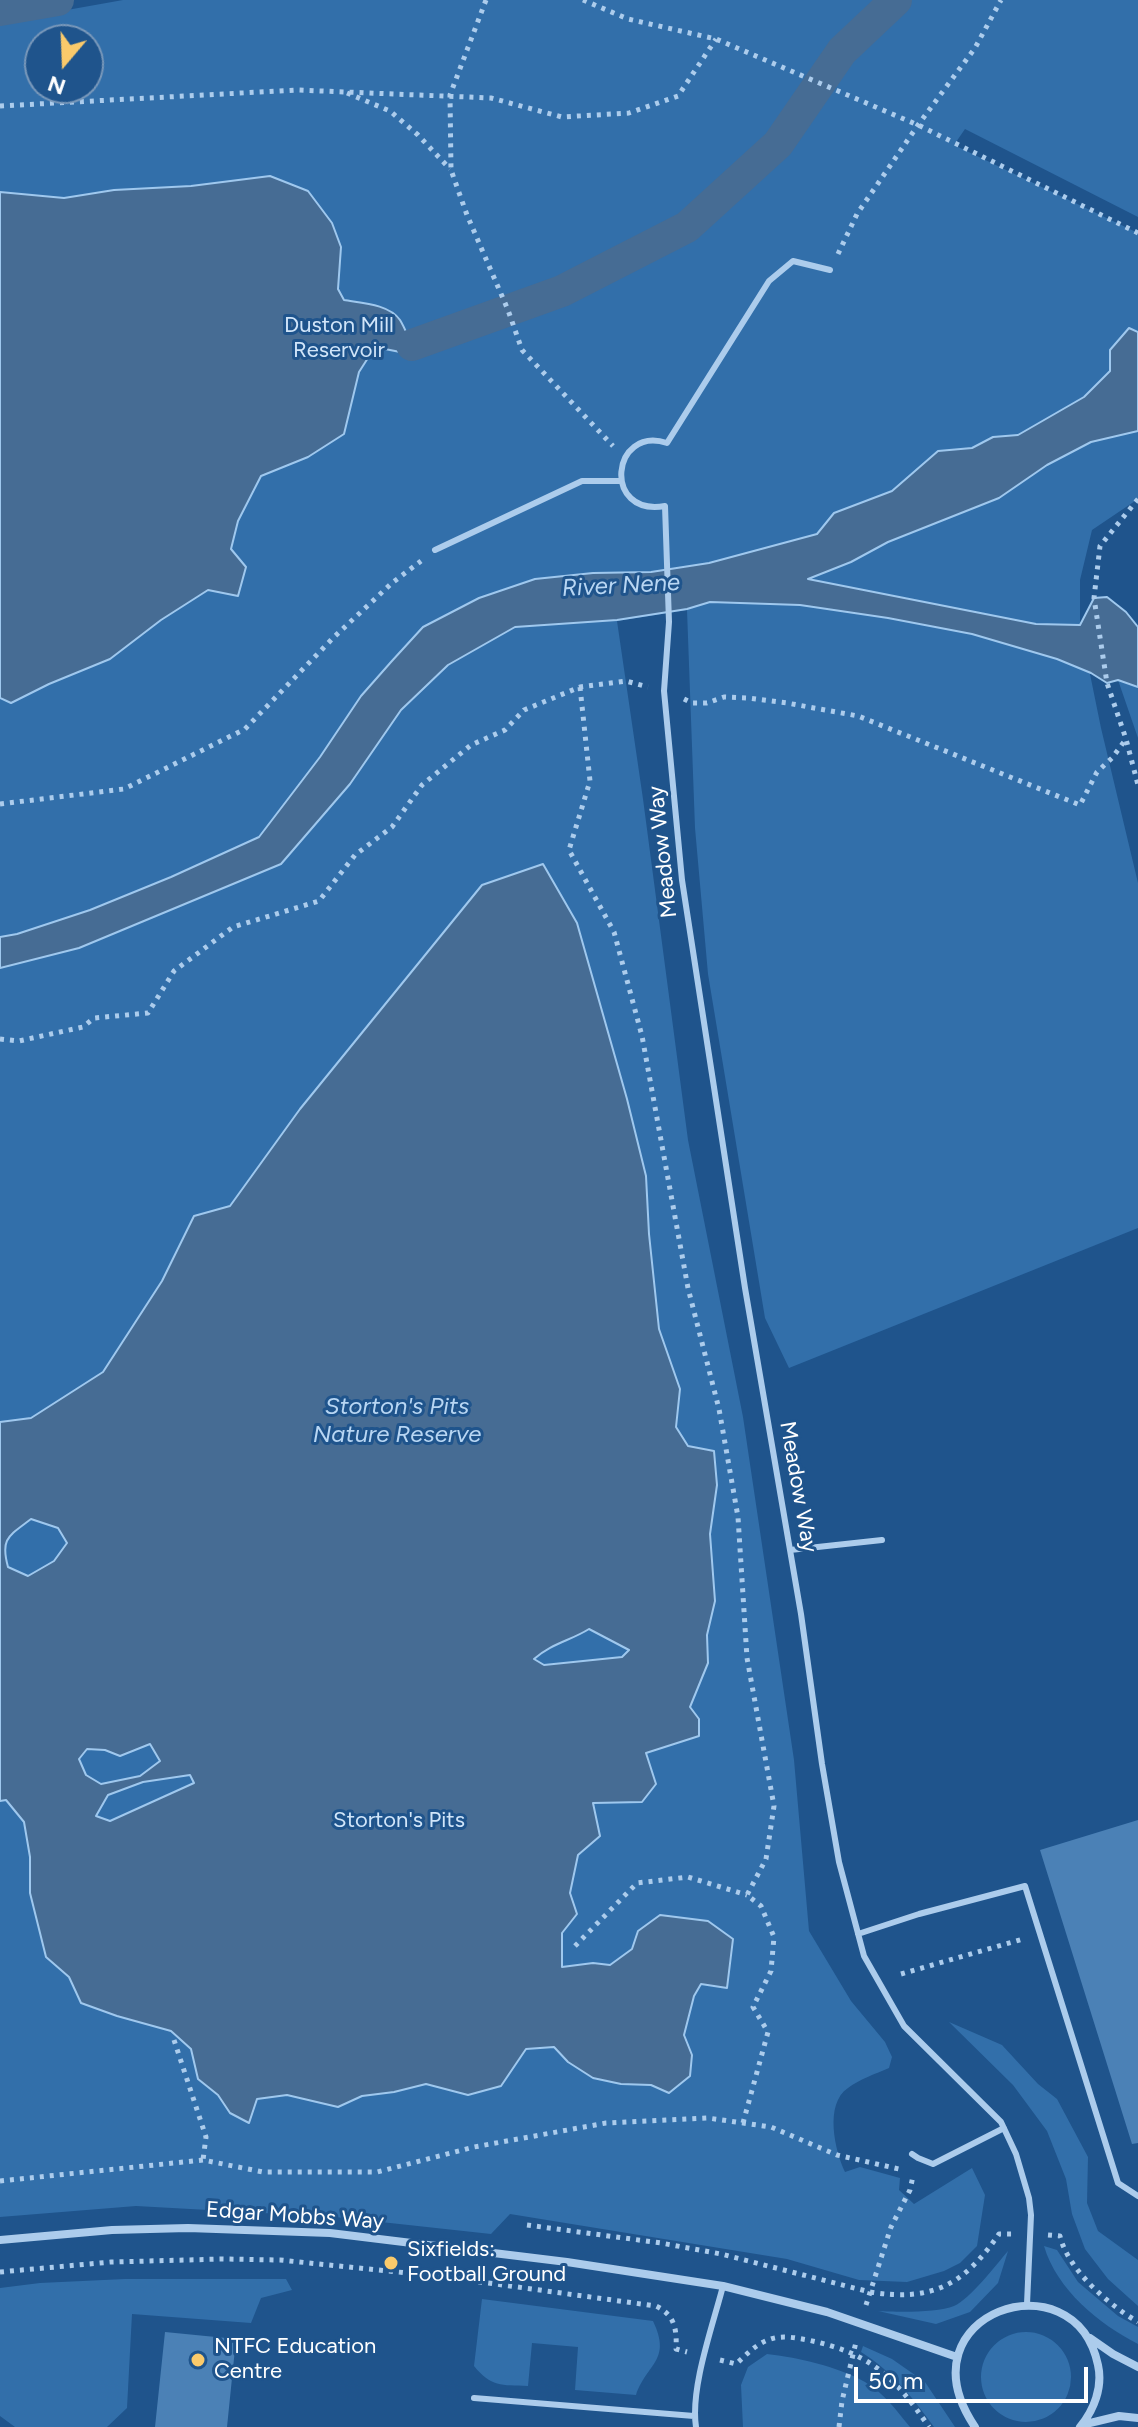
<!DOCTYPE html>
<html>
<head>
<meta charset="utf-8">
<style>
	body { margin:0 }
	#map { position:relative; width:1138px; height:2427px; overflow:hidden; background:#1f548c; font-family:Figtree,sans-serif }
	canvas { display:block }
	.north { position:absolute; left:24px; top:24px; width:80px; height:80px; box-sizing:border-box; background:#1f548c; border:2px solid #7998ba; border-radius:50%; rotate:199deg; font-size:22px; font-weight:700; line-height:32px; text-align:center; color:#fff }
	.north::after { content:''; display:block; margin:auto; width:28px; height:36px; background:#faca6b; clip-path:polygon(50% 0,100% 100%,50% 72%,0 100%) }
	.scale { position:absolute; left:854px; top:2367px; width:234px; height:36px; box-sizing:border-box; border:4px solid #fff; border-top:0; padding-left:10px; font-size:24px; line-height:28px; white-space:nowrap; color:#fff; -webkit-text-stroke:6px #1f548c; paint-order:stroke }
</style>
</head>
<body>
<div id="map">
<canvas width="1138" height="2427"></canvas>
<div class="north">N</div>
<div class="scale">50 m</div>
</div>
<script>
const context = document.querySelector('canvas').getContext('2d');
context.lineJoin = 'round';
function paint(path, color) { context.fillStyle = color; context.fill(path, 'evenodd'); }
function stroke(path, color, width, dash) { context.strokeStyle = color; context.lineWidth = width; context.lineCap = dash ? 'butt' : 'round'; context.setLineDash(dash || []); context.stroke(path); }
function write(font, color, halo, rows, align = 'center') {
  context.font = font + ' Figtree,sans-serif'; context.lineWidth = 6; context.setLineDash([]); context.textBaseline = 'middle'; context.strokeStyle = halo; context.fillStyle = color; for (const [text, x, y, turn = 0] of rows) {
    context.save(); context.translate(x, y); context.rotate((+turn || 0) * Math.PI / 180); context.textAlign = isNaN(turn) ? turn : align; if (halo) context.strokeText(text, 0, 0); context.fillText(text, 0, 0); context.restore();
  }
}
paint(new Path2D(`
	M 123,0 L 1138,0 L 1138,217 L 965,129 L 954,145 L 1138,233 L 1138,499 L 1092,530 L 1080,580 L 1080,625 L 1101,728 L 1138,883 L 1138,1228 L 789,1368 L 765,1318 L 708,974 L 695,828 L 687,610 L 617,621 L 643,799 L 688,1140 L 743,1417 L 794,1760 L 809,1931 L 851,2001 L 885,2042 L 892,2057 L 889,2068 C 875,2074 860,2079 848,2088 C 824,2104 835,2151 845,2172 L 860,2167 L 900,2178 L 899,2190 L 914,2204 L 972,2168 L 985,2195 L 977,2246 L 960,2263 L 944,2271 L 907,2282 L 859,2280 L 787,2259 L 510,2214 L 491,2234 L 335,2217 L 136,2206 L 0,2217 L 0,18 L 67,10 ZM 40,40 L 88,40 L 88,88 L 40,88 Z
	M 1118,680 L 1138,687 L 1138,738 Z
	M 949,2022 L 1002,2045 L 1038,2084 L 1057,2099 L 1088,2157 L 1087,2203 L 1098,2231 L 1138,2260 L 1138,2306 L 1108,2279 L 1085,2249 L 1072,2214 L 1066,2179 L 1047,2131 L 1013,2085 Z
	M 1044,2246 L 1057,2250 L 1078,2282 L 1118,2316 L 1138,2327 L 1138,2344 C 1099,2324 1057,2290 1044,2246 Z
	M 1008,2251 L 998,2283 L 970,2312 L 936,2324 L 878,2311 C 896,2312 938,2313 954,2306 C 970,2299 996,2265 1008,2251 Z
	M 125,2279 L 286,2279 L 292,2290 L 261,2298 L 251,2323 L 132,2314 L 127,2408 L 107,2427 L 15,2427 L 0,2416 L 0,2288 L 40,2283 Z
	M 482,2299 L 653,2321 C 672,2361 647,2363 636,2395 L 575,2390 L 578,2347 L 532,2343 L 528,2386 C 501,2385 491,2387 474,2366 Z
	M981 2377a45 45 0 1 1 90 0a45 45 0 1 1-90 0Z
	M 863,2346 L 892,2359 L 925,2382 L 955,2427 L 934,2427 C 913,2398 892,2371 861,2352 Z
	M 767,2354 C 796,2357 839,2367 865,2382 C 883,2392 897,2411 910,2427 L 743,2427 L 741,2385 L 748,2367 Z`), '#326faa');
const water = new Path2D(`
	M 270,176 L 308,191 L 332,223 L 341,247 L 338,289 L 344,300 C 361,303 389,304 400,320 C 405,328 408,337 412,345 L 405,353 L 375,347 L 359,372 L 344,434 L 308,457 L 261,476 L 238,521 L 231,549 L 246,567 L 238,596 L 208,590 L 161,620 L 110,659 L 49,684 L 11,703 L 0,698 L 0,192 L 64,198 L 114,190 L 191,186 Z
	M 1129,328 L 1138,332 L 1138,431 L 1091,442 L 1047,465 L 999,498 L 888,542 L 851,562 L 808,579 L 1036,624 L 1080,625 L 1094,598 L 1107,597 L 1126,612 L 1138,627 L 1138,687 L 1118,680 L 1107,683 L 1091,673 L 1057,659 L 972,634 L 888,618 L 800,605 L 710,602 L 687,609 L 617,620 L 515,627 L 448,665 L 401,710 L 350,784 L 281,864 L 79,948 L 0,968 L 0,937 L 17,934 L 90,910 L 171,877 L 259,837 L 320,757 L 361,696 L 391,662 L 423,627 L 479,598 L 535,579 L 593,573 L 651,572 L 709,563 L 817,534 L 834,513 L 892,491 L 938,451 L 972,448 L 993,437 L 1018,435 L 1084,397 L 1110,371 L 1110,350 Z
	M 543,864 L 577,923 L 627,1099 L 646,1176 L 649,1234 L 659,1329 L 680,1389 L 676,1427 L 688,1446 L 714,1451 L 717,1485 L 710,1534 L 715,1601 L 707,1635 L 708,1663 L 690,1707 L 699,1719 L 699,1736 L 646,1753 L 656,1784 L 642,1802 L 593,1803 L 600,1836 L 578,1855 L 570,1893 L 577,1914 L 562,1933 L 562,1967 L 593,1963 L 610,1965 L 632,1949 L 638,1931 L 660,1915 L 708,1921 L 733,1939 L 727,1988 L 701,1984 L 694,1996 L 684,2035 L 692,2055 L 690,2076 L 669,2093 L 651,2085 L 621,2084 L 593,2078 L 568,2062 L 554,2047 L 526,2049 L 501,2086 L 468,2095 L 426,2084 L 394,2092 L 362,2096 L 338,2107 L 287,2095 L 257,2099 L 249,2123 L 230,2113 L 218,2095 L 198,2079 L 191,2049 L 171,2031 L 117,2016 L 81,2003 L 69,1977 L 46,1957 L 30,1893 L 30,1857 L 24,1822 L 6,1800 L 0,1801 L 0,1422 L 31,1418 L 103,1372 L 162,1281 L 194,1216 L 230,1206 L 300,1109 L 482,885 ZM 31,1519 L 58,1528 L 67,1543 L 54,1561 L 28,1576 L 8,1567 C 0,1538 9,1536 31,1519 ZM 589,1629 L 629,1650 L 622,1657 L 544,1665 L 534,1659 C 552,1643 570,1641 589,1629 ZM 150,1744 L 160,1761 L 140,1776 L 101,1784 L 86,1775 L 79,1759 L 87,1749 L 105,1750 L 120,1756 ZM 190,1775 L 194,1783 L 110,1821 L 96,1816 L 108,1795 L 143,1782 Z`);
paint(water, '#466c94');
stroke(water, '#9fc8ee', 2);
stroke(new Path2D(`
	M 0,10 L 58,0
	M 412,345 L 562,291 L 687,227 L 778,144 L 842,51 L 896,0`), '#466c94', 32);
paint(new Path2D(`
	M 1138,1820 L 1138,2143 L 1132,2144 L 1040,1850 Z
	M 165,2332 L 236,2339 L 227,2427 L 155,2427 Z`), '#4b81b6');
stroke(new Path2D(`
	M 486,0 L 450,95 L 451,170 L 467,215 L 508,310 L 522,350 L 613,446
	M 583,0 L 628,19 L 716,39 L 918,125 L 1138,233
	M 347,93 L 390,111 L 418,135 L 450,169
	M 0,106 L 297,90 L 491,98 L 562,117 L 629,113 L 678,96 L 716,39
	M 838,254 L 857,214 L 918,125 L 975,48 L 1001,0
	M 1138,499 L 1100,546 L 1094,598 L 1107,683 L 1126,739 L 1138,785
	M 580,687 L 590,781 L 569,850 L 614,932 L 642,1036 L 688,1288 L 719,1409 L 738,1517 L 747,1658 L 774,1806 L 766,1859 L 747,1895 L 761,1906 L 774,1937 L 771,1971 L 753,2007 L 768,2032 L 743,2123
	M 684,699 L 692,703 L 707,703 L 724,697 L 748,698 L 787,703 L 858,716 L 1080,805 L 1097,772 L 1112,758 L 1126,739
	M 0,804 L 124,789 L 245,729 L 333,638 L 392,583 L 421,561
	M 0,1039 L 19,1041 L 83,1027 L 94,1018 L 148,1013 L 174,971 L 233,927 L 319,901 L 355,855 L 392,827 L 422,785 L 471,745 L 505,730 L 524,710 L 580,687 L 626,681 L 648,687
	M 575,1946 L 637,1883 L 688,1877 L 747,1895
	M 901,1974 L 1023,1939
	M 174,2040 L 206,2137 L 203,2160
	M 0,2181 L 203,2160 L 263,2172 L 377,2172 L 474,2147 L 606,2123 L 708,2118 L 771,2127 L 837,2155 L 899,2169
	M 527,2225 L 661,2243 L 721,2254 L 870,2292 C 932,2302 964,2285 999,2234 L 1015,2234
	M 1048,2235 L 1060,2236 C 1068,2270 1109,2305 1138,2322
	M 0,2272 L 111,2262 L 223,2259 L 280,2260 L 437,2276 L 656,2306 C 675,2315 677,2330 676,2349 L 687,2352
	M 866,2305 L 891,2227 L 910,2190 L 913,2176
	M 720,2360 L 736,2364 C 747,2354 757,2343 771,2339 C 783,2335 796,2338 808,2340 C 870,2353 894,2376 929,2427
	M 839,2427 L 842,2401 L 856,2342`), '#acccec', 5, [4, 6]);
stroke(new Path2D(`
	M 830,270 L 793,261 L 769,281 L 667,443 C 611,425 602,517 665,506 L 669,622 L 664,691 L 682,880 L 745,1288 L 801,1614 L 822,1764 L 839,1862 L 864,1956 L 904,2026 L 1001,2122 L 1016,2154 L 1029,2198 L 1031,2215 L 1027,2304
	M 435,550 L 582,481 L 621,481
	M 790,1550 L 882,1540
	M 858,1934 L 919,1914 L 1025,1886 L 1118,2183 L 1138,2196
	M 912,2154 L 918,2158 L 933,2164 L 1004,2128
	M 474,2398 L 694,2416
	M 696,2427 C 690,2388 713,2325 723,2286`), '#acccec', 6);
stroke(new Path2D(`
	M 0,2240 L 112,2230 L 188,2228 L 330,2233 L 567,2262 L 723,2286 L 827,2312 L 957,2357
	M 1090,2338 L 1113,2354 L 1138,2367
	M 1082,2425 L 1119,2416 L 1138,2418
	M 975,2427 C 898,2313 1075,2254 1098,2365 C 1103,2387 1094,2410 1080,2427`), '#acccec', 8);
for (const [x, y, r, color] of [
	[391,2263,8,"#faca6b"],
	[198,2360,8,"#faca6b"]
]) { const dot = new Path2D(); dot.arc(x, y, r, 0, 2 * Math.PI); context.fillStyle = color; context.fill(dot); stroke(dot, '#1f548c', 3); }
write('22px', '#d1e5f9', '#1f548c', [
	["Duston Mill",339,326],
	["Reservoir",339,351],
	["Storton's Pits",399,1821]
]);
write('22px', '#fff', '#1f548c', [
	["Meadow Way",663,852,-96],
	["Meadow Way",798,1487,80],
	["Edgar Mobbs Way",295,2216,4]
]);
write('22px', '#fff', '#1f548c', [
	["Sixfields:",407,2250],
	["Football Ground",407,2275],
	["NTFC Education",214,2347],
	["Centre",214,2372]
], 'left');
write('italic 24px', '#b8d6f3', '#1f548c', [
	["River Nene",621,586,-3],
	["Storton's Pits",397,1407],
	["Nature Reserve",397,1435]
]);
</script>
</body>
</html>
